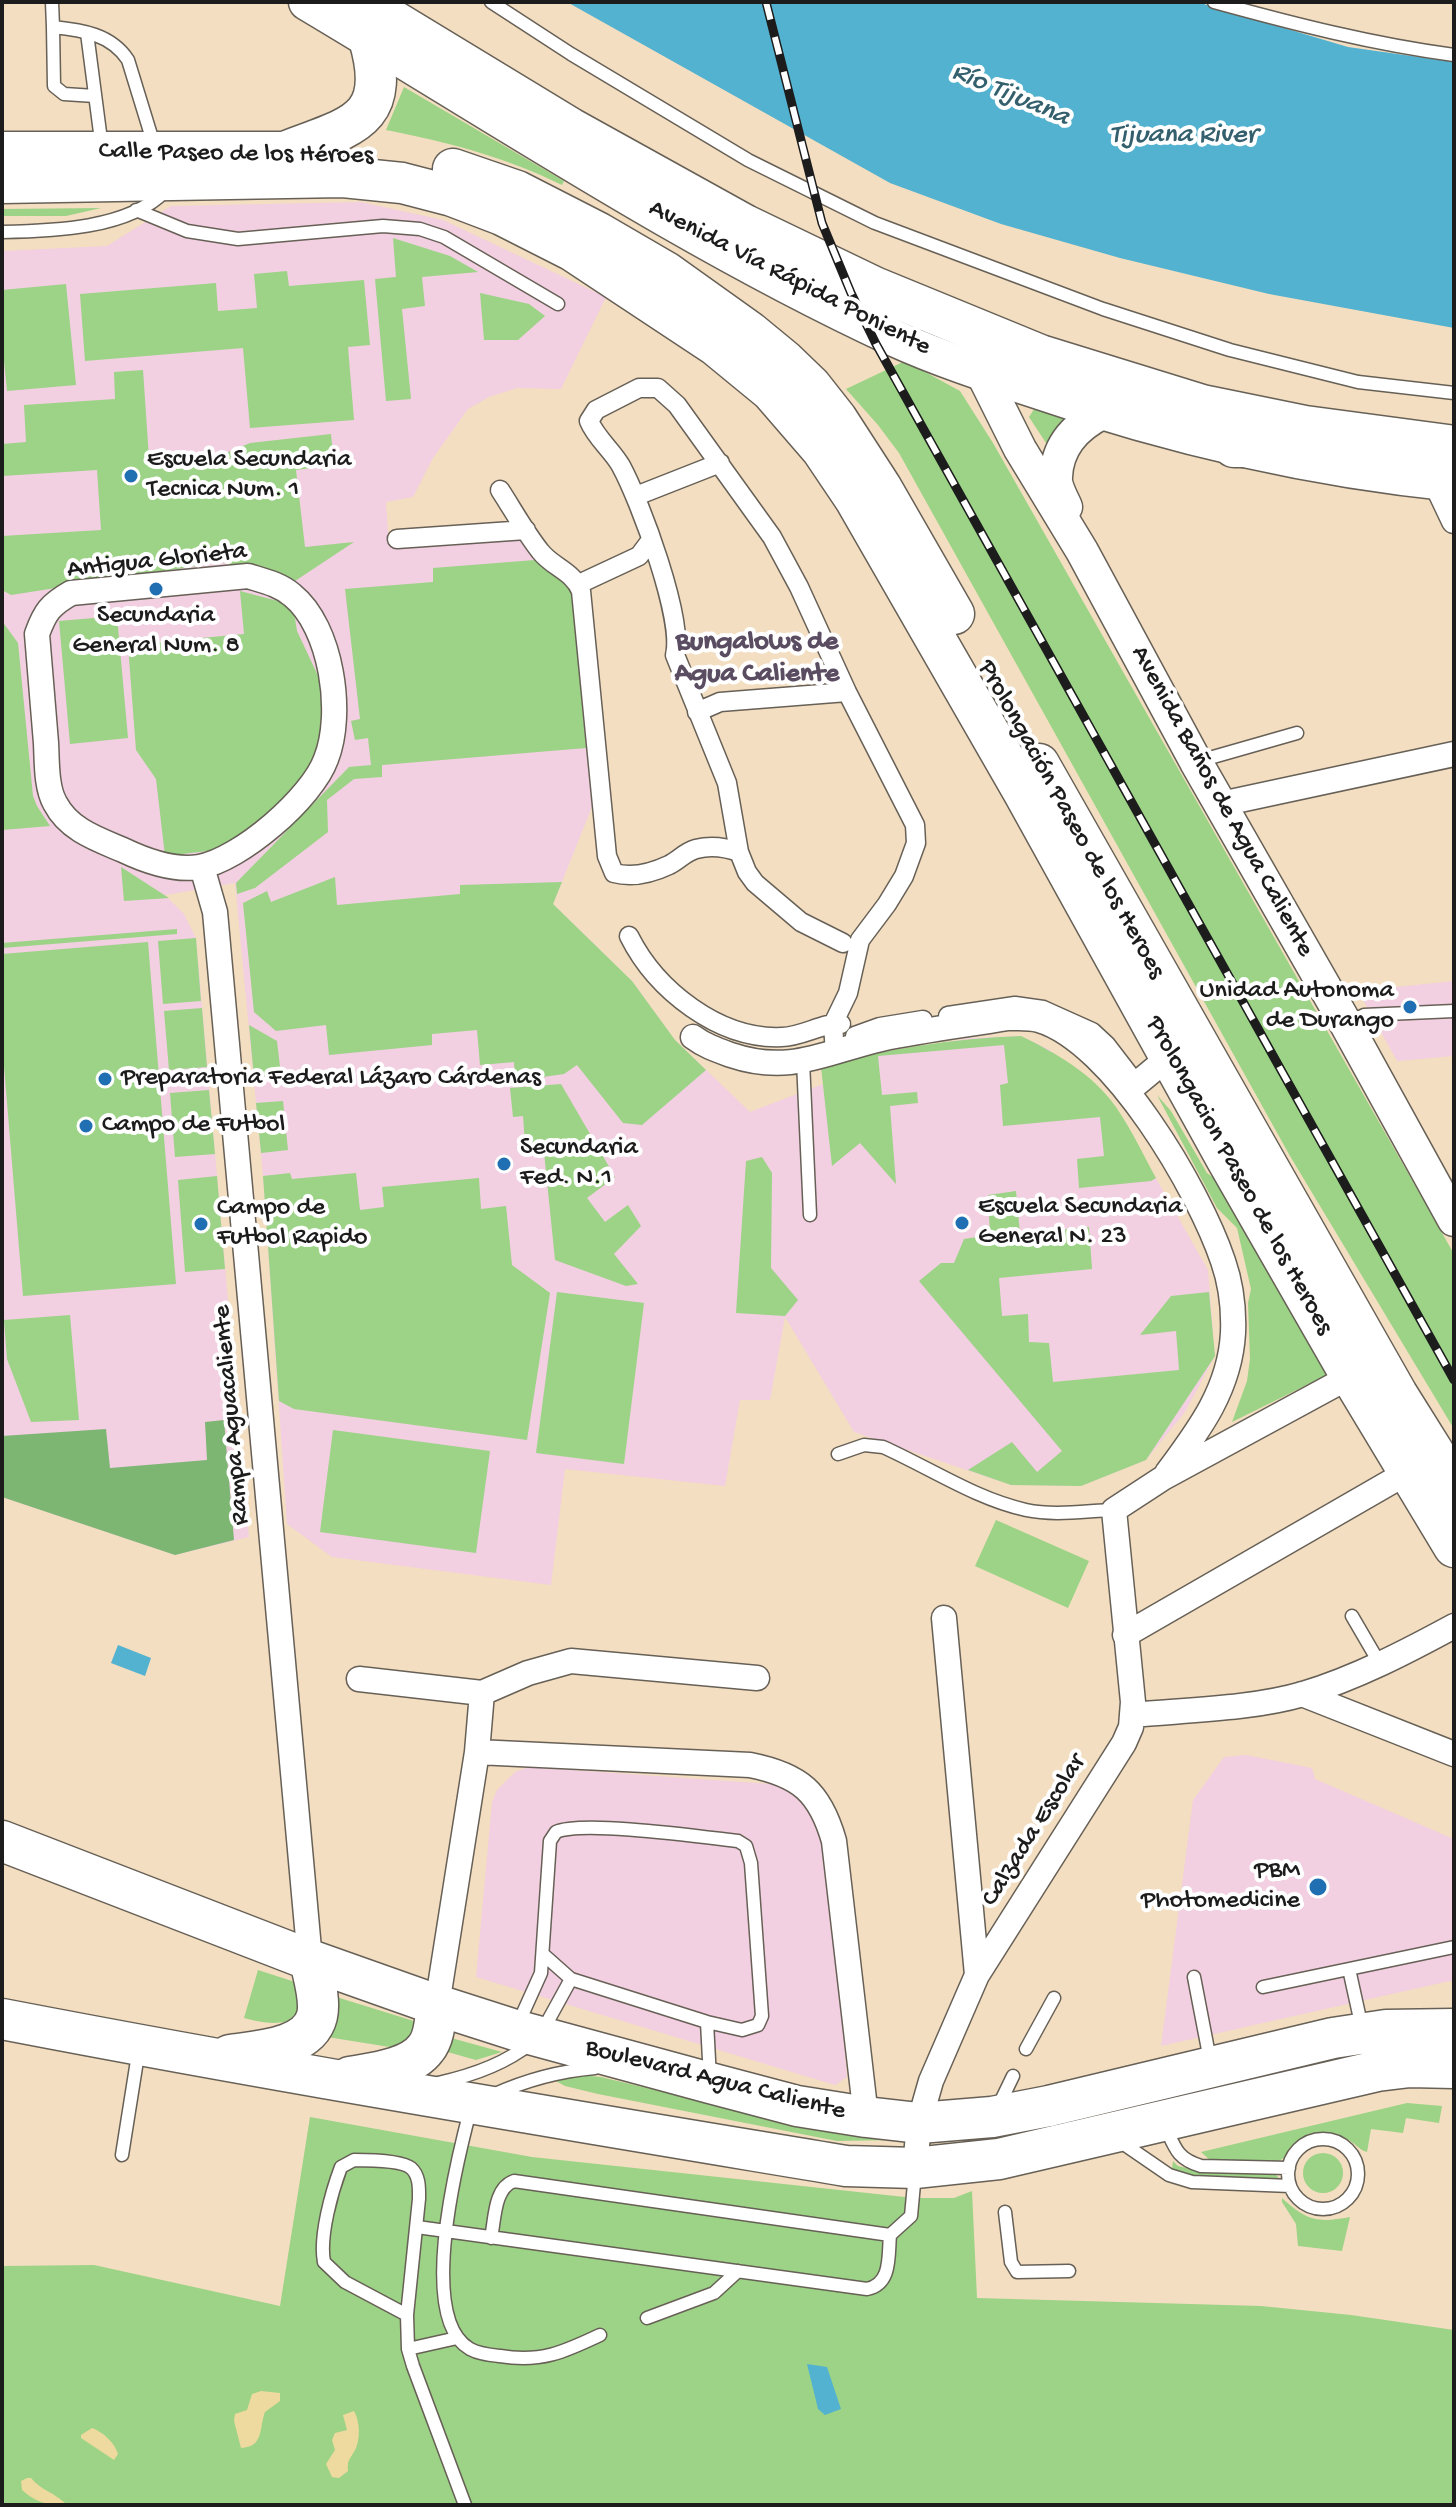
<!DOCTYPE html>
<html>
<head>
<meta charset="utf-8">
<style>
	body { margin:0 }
	#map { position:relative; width:1456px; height:2507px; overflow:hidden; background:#f3dec1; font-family:"Gochi Hand",sans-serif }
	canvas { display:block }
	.frame { position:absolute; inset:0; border:4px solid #1c1c1c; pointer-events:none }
</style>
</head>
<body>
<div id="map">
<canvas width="1456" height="2507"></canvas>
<div class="frame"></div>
</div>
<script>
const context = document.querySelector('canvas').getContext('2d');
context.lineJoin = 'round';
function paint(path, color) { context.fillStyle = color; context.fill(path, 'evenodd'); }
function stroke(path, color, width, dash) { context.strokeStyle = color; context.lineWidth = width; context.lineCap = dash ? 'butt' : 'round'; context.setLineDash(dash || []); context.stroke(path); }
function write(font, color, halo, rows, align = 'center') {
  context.font = font + ' "Gochi Hand",sans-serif'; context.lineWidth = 8; context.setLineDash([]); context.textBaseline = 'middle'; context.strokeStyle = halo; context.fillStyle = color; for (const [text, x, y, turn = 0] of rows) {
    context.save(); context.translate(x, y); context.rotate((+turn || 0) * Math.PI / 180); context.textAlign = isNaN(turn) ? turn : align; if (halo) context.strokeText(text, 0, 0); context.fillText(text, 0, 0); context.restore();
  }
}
paint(new Path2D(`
	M 361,202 L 443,220 L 606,297 L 561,389 L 517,388 L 489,397 L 468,409 L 433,458 L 413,497 L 386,502 L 389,546 L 518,537 L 546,570 L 571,583 L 592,807 L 553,904 L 632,981 L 675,1040 L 750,1112 L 823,1084 L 821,1067 L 969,1038 L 1021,1036 L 1048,1049 L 1094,1083 L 1115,1106 L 1208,1270 L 1215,1356 L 1185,1412 L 1146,1460 L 1081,1486 L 1011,1485 L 854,1432 L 785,1317 L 770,1400 L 740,1400 L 725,1486 L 565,1469 L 551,1585 L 332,1557 L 287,1524 L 263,1176 L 235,883 L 165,895 L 184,914 L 196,938 L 249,1537 L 175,1555 L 2,1497 L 2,251 L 107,246 L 171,206 Z
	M 1454,981 L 1454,1056 L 1397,1061 L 1358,991 Z
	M 1246,1755 L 1312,1768 L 1315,1779 L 1454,1839 L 1454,1980 L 1161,2046 L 1193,1800 L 1224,1757 Z
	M 528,1767 L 771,1784 L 803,1793 L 828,1839 L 847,2077 L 835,2085 L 476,1977 L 492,1802 L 497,1790 L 515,1772 Z`), '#f2cfe1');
paint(new Path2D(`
	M 404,87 L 564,181 L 562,185 C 505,157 448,142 386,130 Z
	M 101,208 L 66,216 L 2,216 L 2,209 Z
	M 393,238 L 450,256 L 478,272 L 422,277 L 425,306 L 402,309 L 411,399 L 386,401 L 375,279 L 396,277 Z
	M 287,271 L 289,286 L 364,280 L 370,345 L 348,347 L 354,420 L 250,428 L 243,348 L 85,361 L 80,294 L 216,283 L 218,311 L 257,308 L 254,274 Z
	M 66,284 L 76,385 L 7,391 L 2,340 L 2,290 Z
	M 480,293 L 529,304 L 545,316 L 518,340 L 484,340 Z
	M 905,361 L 960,391 L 993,443 L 1454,1254 L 1454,1429 L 1290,1156 L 899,453 L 878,425 L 846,389 Z
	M 143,370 L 149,458 L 226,453 L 250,443 L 331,434 L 334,465 L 296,470 L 305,547 L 354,542 L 292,583 L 222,562 L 11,595 L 2,590 L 2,536 L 101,530 L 97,470 L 2,476 L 2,444 L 26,442 L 24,405 L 115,399 L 114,372 Z
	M 1036,406 L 1068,416 L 1055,430 L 1048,446 L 1029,417 Z
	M 535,560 L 546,570 L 571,583 L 586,748 L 382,765 L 382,777 L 354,779 L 327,800 L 328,832 L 255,888 L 237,894 L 236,883 L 349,767 L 371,765 L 368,738 L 355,740 L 351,721 L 360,719 L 345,589 L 433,582 L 433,568 Z
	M 240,591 L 293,605 L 297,631 L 320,680 L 323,746 L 313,774 L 226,849 L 165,856 L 156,779 L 136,750 L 128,645 L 244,634 Z
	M 117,616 L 128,738 L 70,744 L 59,621 Z
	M 2,621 L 18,643 L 33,796 L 37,806 L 50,826 L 2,830 Z
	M 121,867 L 169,898 L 124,901 Z
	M 335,877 L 337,905 L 460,894 L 460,885 L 562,882 L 553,904 L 632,981 L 675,1040 L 706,1070 L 642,1125 L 623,1123 L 577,1065 L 564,1074 L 515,1081 L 514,1062 L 480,1065 L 477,1030 L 432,1034 L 432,1045 L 329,1055 L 326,1025 L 276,1031 L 254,1012 L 243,903 L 267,891 L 271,902 Z
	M 177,929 L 177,934 L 2,948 L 2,943 Z
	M 196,938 L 201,1001 L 163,1004 L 158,941 Z
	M 148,942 L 176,1284 L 23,1296 L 2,1042 L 2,954 Z
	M 202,1008 L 207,1067 L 169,1070 L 164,1011 Z
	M 249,1025 L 277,1041 L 281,1075 L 254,1077 Z
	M 1021,1036 C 1056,1053 1093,1074 1116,1107 C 1131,1129 1143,1154 1156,1178 L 1151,1181 L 1079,1188 L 1077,1159 L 1104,1156 L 1100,1117 L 1003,1126 L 1000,1085 L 1008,1083 L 1004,1045 L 878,1056 L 882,1095 L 917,1092 L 918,1103 L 890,1106 L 896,1184 L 860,1143 L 832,1166 L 821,1067 C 886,1049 954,1038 1021,1036 Z
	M 561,1084 L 615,1177 L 587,1198 L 605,1222 L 628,1205 L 641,1226 L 614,1254 L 638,1284 L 626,1286 L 555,1260 L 543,1142 L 525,1143 L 523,1116 L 513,1117 L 510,1088 Z
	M 209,1090 L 215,1154 L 175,1157 L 170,1093 Z
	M 1157,1095 L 1171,1111 L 1207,1173 L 1226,1187 L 1335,1371 L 1232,1422 L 1247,1381 L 1250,1359 L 1248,1303 L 1251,1289 L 1237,1228 L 1217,1208 Z
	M 283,1101 L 288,1150 L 261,1153 L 256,1103 Z
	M 762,1157 L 772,1173 L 771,1268 L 798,1300 L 785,1316 L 736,1313 L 746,1161 Z
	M 290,1173 L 292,1179 L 356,1173 L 360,1210 L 384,1207 L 382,1187 L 479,1178 L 481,1209 L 506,1206 L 512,1265 L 550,1293 L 527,1440 L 294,1409 L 279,1401 L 263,1176 Z
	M 217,1176 L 225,1269 L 185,1272 L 178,1180 Z
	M 1016,1191 L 1020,1234 L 1089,1227 L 1092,1269 L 999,1278 L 1002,1316 L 1028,1314 L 1029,1342 L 1049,1343 L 1053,1382 L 1179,1370 L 1176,1331 L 1140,1335 L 1171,1296 L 1209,1292 L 1215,1356 L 1146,1460 L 1081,1486 L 1011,1485 L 968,1470 L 1012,1442 L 1037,1472 L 1062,1451 L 919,1281 L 941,1263 L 954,1263 L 964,1239 L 990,1235 L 988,1195 Z
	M 557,1292 L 644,1303 L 624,1464 L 536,1453 Z
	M 70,1315 L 79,1420 L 31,1422 L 7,1359 L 4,1320 Z
	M 333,1430 L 490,1451 L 476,1553 L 320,1532 Z
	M 996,1520 L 1089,1561 L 1068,1608 L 975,1566 Z
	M 258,1970 L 295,1982 L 303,1990 L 301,2018 C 280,2025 265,2024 244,2018 Z
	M 330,1995 L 417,2022 L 419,2031 L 402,2049 L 321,2036 Z
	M 444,2036 L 502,2052 L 476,2060 L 444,2051 Z
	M 572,2074 L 601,2077 L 838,2134 L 895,2140 L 837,2141 L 598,2094 L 565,2086 L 554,2080 Z
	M 1407,2103 L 1442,2106 L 1439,2123 L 1406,2118 L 1403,2133 L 1371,2129 L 1367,2152 C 1359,2150 1355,2143 1347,2139 C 1332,2131 1312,2131 1299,2141 C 1290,2148 1287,2159 1276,2162 L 1211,2161 L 1201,2152 Z
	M 310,2117 L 532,2157 L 914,2198 L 954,2198 L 972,2191 L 977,2298 L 1261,2306 L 1351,2315 L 1454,2330 L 1454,2505 L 2,2505 L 2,2266 L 94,2265 L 280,2306 Z
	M1303 2173a20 20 0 1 1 40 0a20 20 0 1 1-40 0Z
	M 1173,2161 L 1178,2166 L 1198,2171 L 1275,2174 L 1279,2178 L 1278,2180 L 1186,2175 L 1172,2169 Z
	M 1282,2198 C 1307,2221 1318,2223 1350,2217 L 1342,2251 L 1298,2246 L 1296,2224 L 1282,2202 Z`), '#9cd386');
paint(new Path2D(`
	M 224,1420 L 234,1540 L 175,1555 L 2,1497 L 2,1436 L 106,1429 L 110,1468 L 207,1460 L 205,1422 Z`), '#7db573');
paint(new Path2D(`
	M 261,2391 L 280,2393 L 280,2401 L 265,2412 C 259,2428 264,2447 241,2448 L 234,2421 L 235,2414 L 247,2410 L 252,2394 Z
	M 354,2411 C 360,2421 361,2441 354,2452 C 349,2460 347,2461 348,2471 L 339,2478 L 332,2477 L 326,2464 L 335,2450 L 332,2440 L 335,2433 L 347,2430 L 343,2415 Z
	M 92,2428 C 103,2432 115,2443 118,2454 L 114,2460 L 81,2438 L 81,2435 Z
	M 27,2478 L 31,2478 C 40,2490 56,2493 67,2505 C 47,2505 37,2503 22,2490 L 21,2481 Z`), '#eeda9e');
paint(new Path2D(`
	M 567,2 L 1197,2 L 1348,47 L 1454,62 L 1454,328 L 1269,294 L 1120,258 L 1001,224 L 890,183 Z
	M 118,1645 L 151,1658 L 145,1676 L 111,1663 Z
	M 807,2364 L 827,2367 L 841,2409 L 825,2415 L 818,2409 Z`), '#52b2d0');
const service = new Path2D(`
	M 52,2 L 53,27 C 82,30 111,34 128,60 L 155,148
	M 491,2 L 571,54 L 748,160 L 875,223 L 1103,309 L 1230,350 L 1358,382 L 1454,393
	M 1214,2 C 1294,24 1372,44 1454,55
	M 53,27 L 54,86 L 64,94 L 95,96
	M 87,33 L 102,148
	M 136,210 L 187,231 L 238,239 L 383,226 L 420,229 L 444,237 L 558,304
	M 2,232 C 52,231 129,229 165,191
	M 1199,761 L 1297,733
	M 1346,1024 L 1364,1015 L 1454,1011
	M 803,1061 L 810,1215
	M 838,1454 L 864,1445 L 883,1447 C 930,1468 976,1499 1026,1510 C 1054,1516 1085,1511 1114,1510
	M 1352,1616 L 1380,1664
	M 1349,1969 L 1362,2028
	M 1194,1977 L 1210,2060
	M 1263,1987 L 1454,1947
	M 707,2022 L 710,2079
	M 518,2024 L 541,1973 L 550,1841 L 556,1832 C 582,1820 703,1837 738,1841 L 746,1846 L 751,1863 L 762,2016 L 758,2025 L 742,2030 L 707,2022 L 571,1979 L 544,1955
	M 543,2030 L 571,1979
	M 1026,2049 L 1054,1998
	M 438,2083 C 470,2076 505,2064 531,2043
	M 493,2095 C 526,2080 560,2071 595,2068
	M 471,2107 C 458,2156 416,2318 470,2349 C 479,2354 490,2355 500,2356 C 541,2363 564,2352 600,2335
	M 998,2107 L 1013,2076
	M 1165,2126 C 1175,2148 1177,2159 1201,2166 L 1289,2168
	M1288 2174a35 35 0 1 1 70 0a35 35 0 1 1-70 0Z
	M 1118,2140 L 1169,2175 L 1192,2182 L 1290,2186
	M 122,2155 L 139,2048
	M 354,2160 C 366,2160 401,2160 411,2168 C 420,2176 419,2189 419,2199 L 407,2315 L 345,2282 L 324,2262 C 319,2236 332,2191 341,2167 Z
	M 1005,2212 L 1011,2262 L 1017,2272 L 1069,2271
	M 417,2227 L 867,2289 C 892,2284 888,2256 890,2235
	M 491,2238 C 495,2219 494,2188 514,2181 L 890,2235 L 911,2216 L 915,2173
	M 407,2315 L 408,2349 L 413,2366 L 465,2505
	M 647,2318 L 714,2293 L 738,2271
	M 408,2349 L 457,2338`);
const pedestrian = new Path2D(`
	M 500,490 C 513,510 525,532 540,551 C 552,567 573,571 581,591 L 607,856 L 614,873 C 632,878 652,873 669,865 C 679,860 685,852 696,849 C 711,845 725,847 739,852
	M 636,496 L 720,463
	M 397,539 L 526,530
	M 579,584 L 639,556 L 651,540
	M 697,712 L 720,702 L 847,692
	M 629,936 C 656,990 719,1040 782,1037 C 802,1037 824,1022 841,1024
	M 948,1016 L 1015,1006 L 1043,1010 L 1092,1032 L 1106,1045 L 1136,1084
	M 855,1036 L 880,1027 L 923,1020
	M 835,1054 L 833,1024 L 848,993 L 860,940 L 887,904 L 904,876 L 916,843 L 915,825 L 847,692 L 799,587 L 772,537 L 677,405 L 658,388 L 639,388 L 596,410 L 589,421 C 596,438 612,450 621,466 C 640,501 684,619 675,655 L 727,783 L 739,852 L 747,872 L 755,883 L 801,922 L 843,943`);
const minor = new Path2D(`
	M 1435,481 L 1454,521
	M 248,576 C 264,581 279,584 292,595 C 332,627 344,714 326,759 C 312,798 240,860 199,867 C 174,871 146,861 123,850 C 97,839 69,830 55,803 C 46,787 47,762 46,743 C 43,707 40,671 37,634 C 45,612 50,605 71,593 Z
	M 1221,804 L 1454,754
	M 202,867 L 215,912 L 310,1960
	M 693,1037 C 705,1046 717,1050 731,1055 C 790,1075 825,1052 881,1039 C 923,1030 966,1025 1008,1018 C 1019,1018 1029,1017 1039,1020 C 1113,1042 1199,1190 1223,1261 C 1231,1284 1234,1309 1233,1333 C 1230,1389 1199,1430 1167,1473
	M 1128,1091 L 1169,1057
	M 944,1618 L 977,1975
	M 1125,1635 L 1408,1472
	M 359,1679 L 482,1693 L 528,1673 L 571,1661 L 757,1678
	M 1302,1694 L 1454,1754
	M 1133,1715 C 1186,1710 1252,1709 1303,1694 C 1356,1678 1406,1652 1454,1626
	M 477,1752 L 750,1765 C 800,1775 820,1792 834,1841 L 866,2117
	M 437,2005 L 477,1752 L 482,1693
	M 915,2168 L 919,2123 L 931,2081 L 977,1975 L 1124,1743 L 1131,1727 L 1133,1702 L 1114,1510 L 1163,1478 L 1351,1376`);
const tertiary = new Path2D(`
	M 982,373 L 1020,449 L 1082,551 L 1196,762 L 1346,1024 L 1454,1220
	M 1066,507 C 1062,498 1055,486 1056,477 C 1057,446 1076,426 1102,413`);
const secondary = new Path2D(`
	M 307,2 C 500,117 689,243 894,338 C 938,358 984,373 1030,388 C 1167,435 1310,469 1454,483`);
const primary = new Path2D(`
	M 287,151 C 352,126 393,121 369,39
	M 2,152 L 294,152
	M 453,169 L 517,191 L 599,233 L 666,272 L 750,332 L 784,360 L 811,386 L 837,419 L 881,487 L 954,614
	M 2,183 L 343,177 L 402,183 L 452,196 L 502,215 L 573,251 L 715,345 L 771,391 L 822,450 L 855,499 L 1024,793 L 1226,1158 L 1351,1376 L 1454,1547
	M 1039,764 L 1397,1394 L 1454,1485
	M 2,1841 L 310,1960 L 437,2005 L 515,2030 L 710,2083 L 797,2106 L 866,2117 L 919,2123 L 992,2117 L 1049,2106 L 1333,2038 L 1386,2030 L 1454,2029
	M 2,2019 C 282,2073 564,2119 846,2166 L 915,2168 L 999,2159 L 1377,2071 L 1410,2067 L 1454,2068
	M 230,2055 C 257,2051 309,2049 317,2016 C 321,1999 313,1976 310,1960
	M 350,2077 C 373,2073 411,2069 426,2048 C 435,2037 435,2019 437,2005`);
const trunk = new Path2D(`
	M 361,2 L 570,129 L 745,226 L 874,288 L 1040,356 L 1202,406 L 1305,427 L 1454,447
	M 1234,446 L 1304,446`);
stroke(service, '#676056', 15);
stroke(pedestrian, '#676056', 21);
stroke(minor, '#676056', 27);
stroke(tertiary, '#676056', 35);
stroke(secondary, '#676056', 39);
stroke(primary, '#676056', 43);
stroke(trunk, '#676056', 45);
stroke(service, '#fff', 12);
stroke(pedestrian, '#fff', 18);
stroke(minor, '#fff', 24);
stroke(tertiary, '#fff', 32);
stroke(secondary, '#fff', 36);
stroke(primary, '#fff', 40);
stroke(trunk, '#fff', 42);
const rail = new Path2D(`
	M 766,2 L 822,223 L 851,293 L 876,344 L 1454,1380`);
stroke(rail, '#1c1c1c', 9);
stroke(rail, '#fff', 6, [18]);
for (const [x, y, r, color] of [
	[131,476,8,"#1f6fb2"],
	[156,589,8,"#1f6fb2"],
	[1410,1007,8,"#1f6fb2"],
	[105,1079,8,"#1f6fb2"],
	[86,1126,8,"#1f6fb2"],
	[504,1164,8,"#1f6fb2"],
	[962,1223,8,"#1f6fb2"],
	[201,1224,8,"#1f6fb2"],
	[1318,1887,10,"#1f6fb2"]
]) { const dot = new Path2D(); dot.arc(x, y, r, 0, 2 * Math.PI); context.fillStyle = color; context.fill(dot); stroke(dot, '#fff', 3); }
write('26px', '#1c1c1c', '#fff', [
	["Calle Paseo de los Héroes",236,155,1],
	["Avenida Vía Rápida Poniente",789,279,27],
	["Antigua Glorieta",157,562,-6],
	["Avenida Baños de Agua Caliente",1221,802,61],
	["Prolongación Paseo de los Heroes",1070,820,61],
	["Prolongacion Paseo de los Heroes",1238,1176,61],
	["Rampa Aguacaliente",233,1415,-95],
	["Calzada Escolar",1035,1831,-58],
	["Boulevard Agua Caliente",715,2081,14]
]);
write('26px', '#1c1c1c', '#fff', [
	["Escuela Secundaria",147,461],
	["Tecnica Num. 1",147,491],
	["Secundaria",156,617,"center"],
	["General Num. 8",156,647,"center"],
	["Unidad Autonoma",1394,992,"right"],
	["de Durango",1394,1022,"right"],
	["Preparatoria Federal Lázaro Cárdenas",121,1079],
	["Campo de Futbol",102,1126],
	["Secundaria",520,1149],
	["Fed. N.1",520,1179],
	["Escuela Secundaria",978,1208],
	["General N. 23",978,1238],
	["Campo de",217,1209],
	["Futbol Rapido",217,1239],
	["PBM",1300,1872,"right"],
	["Photomedicine",1300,1902,"right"]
], 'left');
write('italic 28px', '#34606d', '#fff', [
	["Río Tijuana",1010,96,23],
	["Tijuana River",1183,137]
]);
write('bold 28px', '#5a4d61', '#fff', [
	["Bungalows de",757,644],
	["Agua Caliente",757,676]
]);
</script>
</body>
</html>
